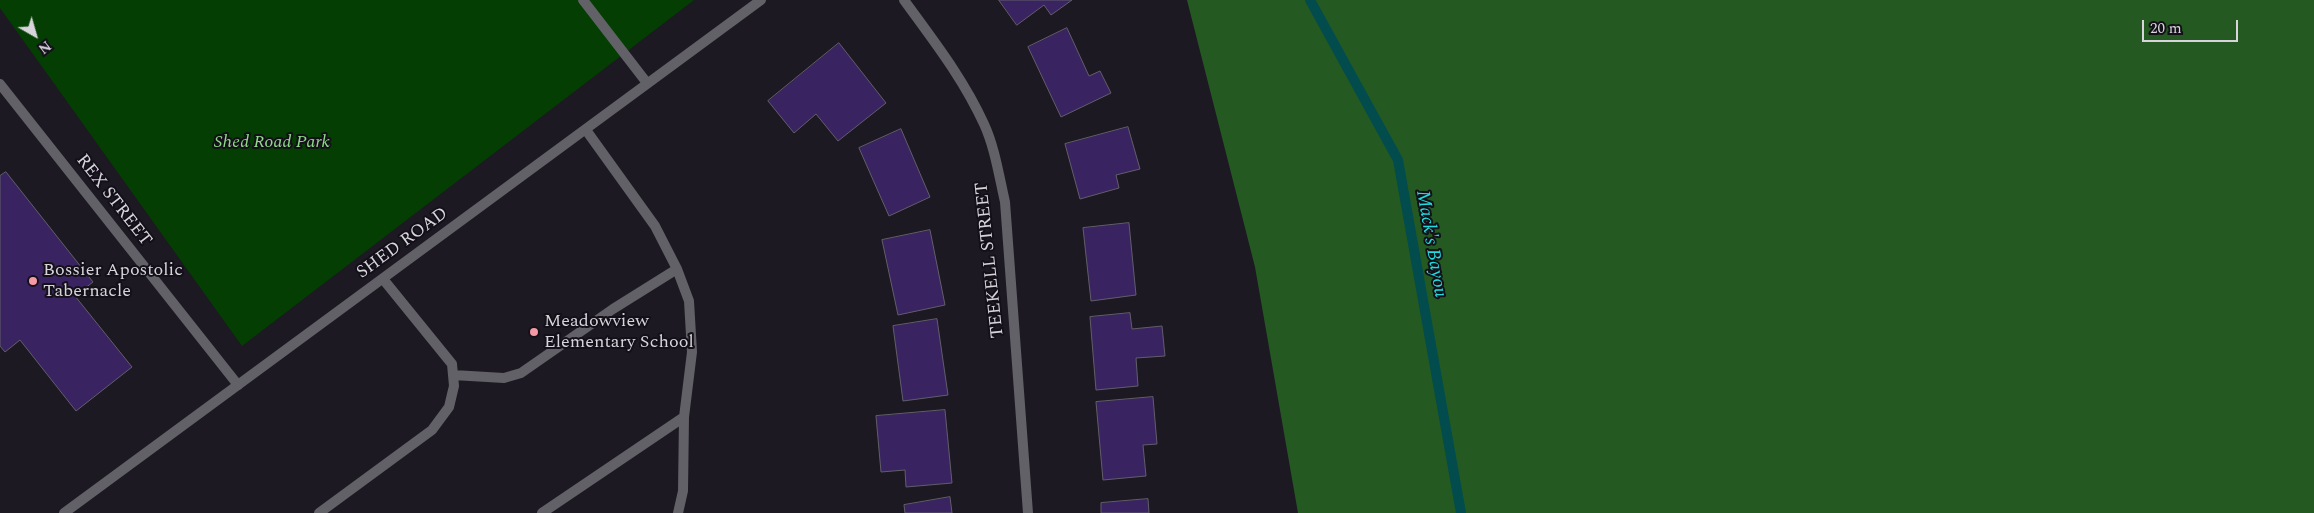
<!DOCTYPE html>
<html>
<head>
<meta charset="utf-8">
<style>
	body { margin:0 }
	#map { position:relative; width:2314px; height:513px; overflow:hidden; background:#1d1923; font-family:Spectral,serif }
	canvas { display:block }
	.north { position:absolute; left:10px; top:10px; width:50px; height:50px; -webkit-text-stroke:4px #141019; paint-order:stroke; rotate:142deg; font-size:14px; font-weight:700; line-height:20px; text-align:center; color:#d7d4db }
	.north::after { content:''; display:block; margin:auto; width:18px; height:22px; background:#d7d4db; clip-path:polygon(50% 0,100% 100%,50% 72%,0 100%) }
	.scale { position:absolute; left:2142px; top:20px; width:96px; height:22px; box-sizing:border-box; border:2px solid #d7d4db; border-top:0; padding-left:6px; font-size:15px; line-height:18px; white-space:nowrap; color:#d7d4db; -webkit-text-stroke:4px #141019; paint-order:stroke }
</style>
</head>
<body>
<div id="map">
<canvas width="2314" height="513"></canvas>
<div class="north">N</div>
<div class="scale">20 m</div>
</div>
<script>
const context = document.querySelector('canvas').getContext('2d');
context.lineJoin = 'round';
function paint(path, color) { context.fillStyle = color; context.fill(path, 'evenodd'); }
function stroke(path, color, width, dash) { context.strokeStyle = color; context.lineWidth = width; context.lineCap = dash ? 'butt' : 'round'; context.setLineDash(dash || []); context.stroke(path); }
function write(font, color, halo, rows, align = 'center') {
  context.font = font + ' Spectral,serif'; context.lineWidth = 4; context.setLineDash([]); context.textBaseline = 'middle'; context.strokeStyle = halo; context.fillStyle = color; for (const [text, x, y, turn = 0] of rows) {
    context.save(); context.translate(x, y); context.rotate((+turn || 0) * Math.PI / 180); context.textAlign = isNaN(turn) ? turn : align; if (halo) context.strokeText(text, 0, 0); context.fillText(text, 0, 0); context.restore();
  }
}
paint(new Path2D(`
	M 0,0 L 694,0 L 242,346 L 0,8 Z`), '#043e03');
paint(new Path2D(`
	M 1187,0 L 2314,0 L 2314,513 L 1298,513 L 1255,267 Z`), '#245a21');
stroke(new Path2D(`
	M 1310,0 L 1398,160 L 1461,513`), '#034c4d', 10);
const building = new Path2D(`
	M 999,0 L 1072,0 L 1051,15 L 1044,5 L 1017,25 Z
	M 1067,28 L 1089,76 L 1100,71 L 1111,93 L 1061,117 L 1028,47 Z
	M 839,43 L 886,103 L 838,141 L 816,114 L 794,133 L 768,101 Z
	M 1128,127 L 1140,169 L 1116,175 L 1119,188 L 1080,199 L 1065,144 Z
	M 901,129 L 930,197 L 889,216 L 859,148 Z
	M 6,172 L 93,282 L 75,296 L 132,367 L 76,411 L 20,340 L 5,352 L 0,346 L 0,176 Z
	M 1129,223 L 1136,295 L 1091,301 L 1083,228 Z
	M 930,230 L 945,305 L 898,315 L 882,240 Z
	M 1130,313 L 1132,329 L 1162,326 L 1165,356 L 1136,358 L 1138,386 L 1096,390 L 1090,317 Z
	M 937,319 L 948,395 L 903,401 L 893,326 Z
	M 1153,397 L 1157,444 L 1143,445 L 1146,476 L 1103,480 L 1096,402 Z
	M 945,410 L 952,483 L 906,487 L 905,470 L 881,472 L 876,416 Z
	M 950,497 L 952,513 L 905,513 L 904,505 Z
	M 1148,499 L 1149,513 L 1101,513 L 1101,503 Z`);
paint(building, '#392461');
stroke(building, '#615e6a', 1);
stroke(new Path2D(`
	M 583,0 L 647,83
	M 586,130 L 655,226 L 677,269 L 689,301 L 692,352 L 684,417 L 683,491 L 678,513
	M 453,375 L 504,378 L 521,373 L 613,309 L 677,269
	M 319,513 L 432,430 L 449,407 L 454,386 L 452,364 L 383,279
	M 542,513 L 684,417`), '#626167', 10);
stroke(new Path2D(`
	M 904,0 C 933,40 963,78 984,124 C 995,148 999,176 1005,202 L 1028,513
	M 0,84 L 238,385`), '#626167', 10);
stroke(new Path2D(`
	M 64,513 L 761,0`), '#626167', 10);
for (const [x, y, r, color] of [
	[33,281,5,"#f49aa6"],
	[534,332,5,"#f49aa6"]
]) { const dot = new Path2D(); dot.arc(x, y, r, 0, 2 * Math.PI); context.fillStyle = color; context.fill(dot); stroke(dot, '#141019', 2); }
write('italic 18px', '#8fdb89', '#141019', [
	["Shed Road Park",272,143]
]);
write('18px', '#d7d4db', '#141019', [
	["REX STREET",113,201,52],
	["SHED ROAD",403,244,-36],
	["TEEKELL STREET",991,260,-96]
]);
write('18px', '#d7d4db', '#141019', [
	["Bossier Apostolic",43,271],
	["Tabernacle",43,292],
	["Meadowview",544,322],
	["Elementary School",544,343]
], 'left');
write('italic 19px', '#1edddf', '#141019', [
	["Mack's Bayou",1430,244,80]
]);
</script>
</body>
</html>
